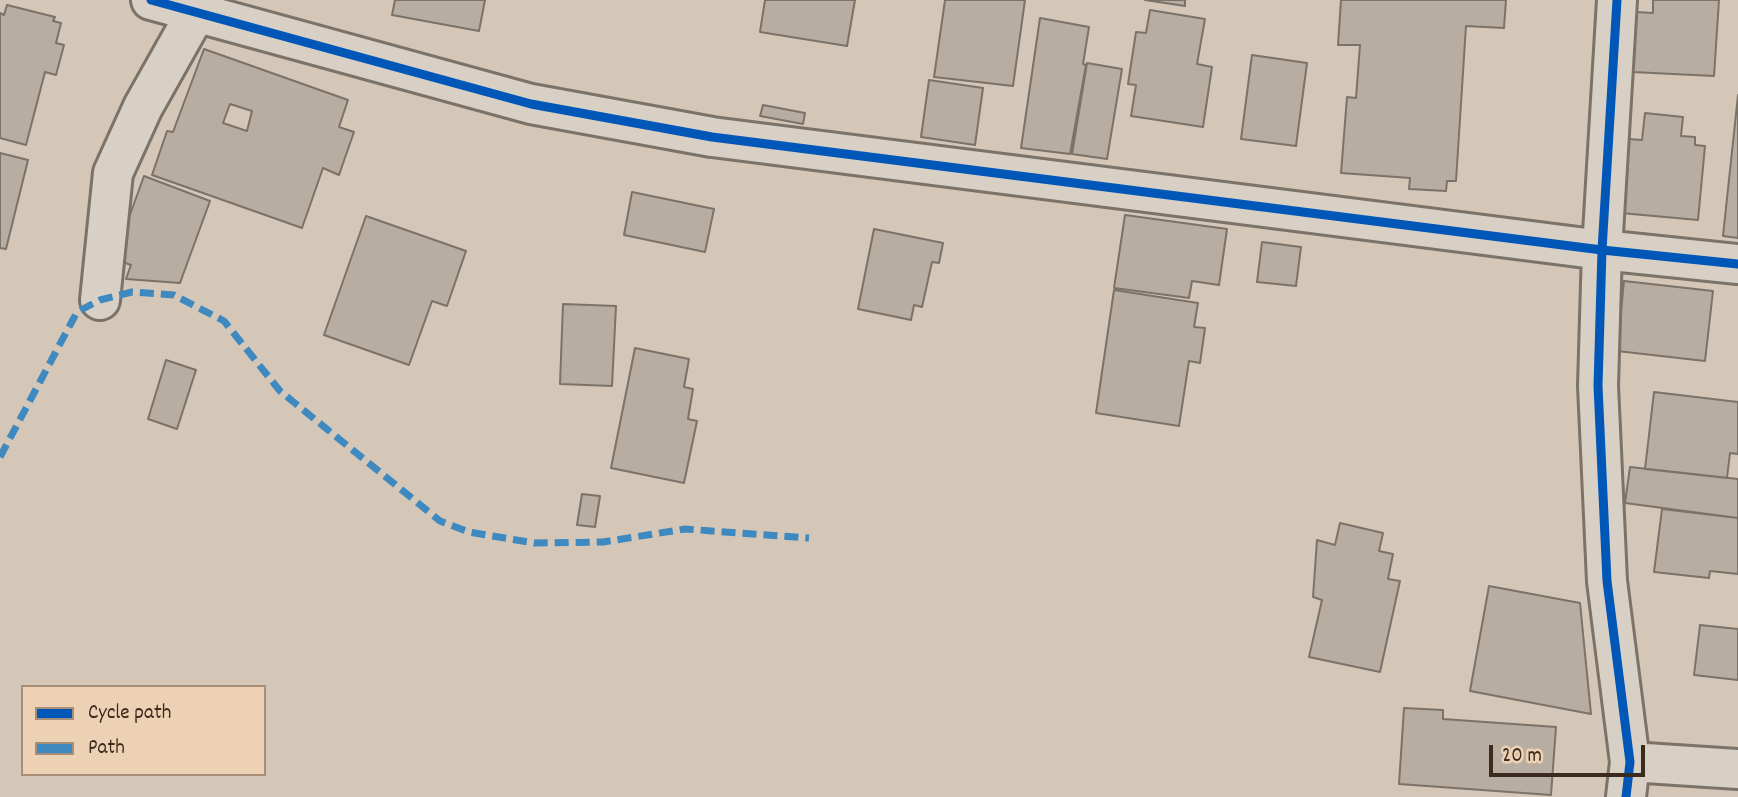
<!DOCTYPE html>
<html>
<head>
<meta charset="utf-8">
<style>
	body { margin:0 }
	#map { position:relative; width:1738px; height:797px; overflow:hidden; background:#d5c7b8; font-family:Dekko,sans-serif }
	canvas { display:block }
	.legend { position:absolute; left:21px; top:685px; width:245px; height:91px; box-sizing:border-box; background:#edd1b4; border:2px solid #a68e78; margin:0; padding:9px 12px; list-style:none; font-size:21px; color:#3b2a1e }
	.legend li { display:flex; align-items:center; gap:14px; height:35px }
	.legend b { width:35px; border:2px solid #a68e78 }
	.scale { position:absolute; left:1489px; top:745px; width:156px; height:32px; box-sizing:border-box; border:4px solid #3b2a1e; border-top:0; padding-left:9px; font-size:21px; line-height:24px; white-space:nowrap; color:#3b2a1e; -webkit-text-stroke:5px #edd1b4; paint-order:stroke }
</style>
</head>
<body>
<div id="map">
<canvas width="1738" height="797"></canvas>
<ul class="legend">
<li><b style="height:9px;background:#0057b8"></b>Cycle path</li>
<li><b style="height:9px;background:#3e89bf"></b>Path</li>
</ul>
<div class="scale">20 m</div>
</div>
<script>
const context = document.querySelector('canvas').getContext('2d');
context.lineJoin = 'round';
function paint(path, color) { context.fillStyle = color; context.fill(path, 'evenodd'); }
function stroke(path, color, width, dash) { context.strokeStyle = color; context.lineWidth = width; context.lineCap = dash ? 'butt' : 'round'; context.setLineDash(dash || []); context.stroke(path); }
const building = new Path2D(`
	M 395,0 L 485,0 L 479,31 L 392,15 Z
	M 765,0 L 855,0 L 847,46 L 760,32 Z
	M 945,0 L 1025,0 L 1013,86 L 934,77 Z
	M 1145,0 L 1185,0 L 1185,6 Z
	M 1341,0 L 1506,0 L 1504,28 L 1466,26 L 1456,181 L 1447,181 L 1446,191 L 1409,189 L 1410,178 L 1341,173 L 1347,97 L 1356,98 L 1360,45 L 1338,45 Z
	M 1653,0 L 1719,0 L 1714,76 L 1632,72 L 1636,12 L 1653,13 Z
	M 7,5 L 55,17 L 53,21 L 61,23 L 56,43 L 64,45 L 56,75 L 45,72 L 26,145 L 0,138 L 0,13 L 4,15 Z
	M 1150,10 L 1205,19 L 1197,64 L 1212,67 L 1203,127 L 1131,116 L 1136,85 L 1128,84 L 1136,32 L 1146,33 Z
	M 1040,18 L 1089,27 L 1083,64 L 1086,65 L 1070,154 L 1021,148 Z
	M 204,49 L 348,100 L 339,127 L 354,132 L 339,175 L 323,168 L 302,228 L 152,175 L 167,131 L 173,132 ZM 230,104 L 252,111 L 247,131 L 223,123 Z
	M 1252,55 L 1307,63 L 1296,146 L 1241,139 Z
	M 1087,63 L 1122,69 L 1107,159 L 1072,154 Z
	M 929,80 L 983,88 L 975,145 L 921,137 Z
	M 1738,95 L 1738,238 L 1723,236 Z
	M 763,105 L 805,113 L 803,124 L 760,116 Z
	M 1645,113 L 1683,117 L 1681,136 L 1695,137 L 1695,145 L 1705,146 L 1698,220 L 1621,213 L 1628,139 L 1642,140 Z
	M 0,153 L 28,160 L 6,249 L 0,248 Z
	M 144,176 L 210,201 L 180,283 L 126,279 L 131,265 L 114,259 Z
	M 632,192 L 714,209 L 705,252 L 624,235 Z
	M 1125,215 L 1227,229 L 1219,285 L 1192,281 L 1189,298 L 1114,288 Z
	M 366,216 L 466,251 L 447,306 L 432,301 L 409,365 L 324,335 Z
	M 874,229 L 943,243 L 939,263 L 932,262 L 922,307 L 914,305 L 911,320 L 858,309 Z
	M 1262,242 L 1301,247 L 1296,286 L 1257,282 Z
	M 1624,281 L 1713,291 L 1705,361 L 1617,351 Z
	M 1114,290 L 1198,303 L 1194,327 L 1205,328 L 1200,363 L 1189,361 L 1179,426 L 1096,413 Z
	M 563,304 L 616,306 L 612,386 L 560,384 Z
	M 635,348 L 689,359 L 684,387 L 693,389 L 688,419 L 697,421 L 684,483 L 611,468 Z
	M 166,360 L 196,370 L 177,429 L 148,419 Z
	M 1654,392 L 1738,402 L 1738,454 L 1730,453 L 1727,478 L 1645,469 Z
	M 1630,467 L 1738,479 L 1738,518 L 1625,503 Z
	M 582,494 L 600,496 L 595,527 L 577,525 Z
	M 1662,509 L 1738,518 L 1738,574 L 1710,571 L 1709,578 L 1654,572 Z
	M 1340,523 L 1383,533 L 1379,551 L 1393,554 L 1388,579 L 1400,581 L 1380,672 L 1309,657 L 1322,600 L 1313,597 L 1317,540 L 1335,545 Z
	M 1489,586 L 1580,603 L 1591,714 L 1470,691 Z
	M 1700,625 L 1738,629 L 1738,680 L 1694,675 Z
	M 1404,708 L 1443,710 L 1443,719 L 1556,727 L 1551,795 L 1399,784 Z`);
paint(building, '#b7ada1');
stroke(building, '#7b7268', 2);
const minor = new Path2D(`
	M 151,0 L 531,104 L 712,137 L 1602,250 L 1738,264
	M 1617,0 L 1602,250 L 1598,386 L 1607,581 L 1630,762 L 1626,797
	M 100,300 L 113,173 L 143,107 L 197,11
	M 1630,762 L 1738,769`);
stroke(minor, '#7b7268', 44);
stroke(minor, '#d9d0c5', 38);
stroke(new Path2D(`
	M 0,457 L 77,312 L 100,300 L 132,292 L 174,295 L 224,321 L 280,391 L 440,521 L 469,532 L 534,543 L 603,542 L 685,529 L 809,538`), '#3e89bf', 7, [14, 7]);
stroke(new Path2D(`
	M 151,0 L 531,104 L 712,137 L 1602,250 L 1738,264
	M 1617,0 L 1602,250 L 1598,386 L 1607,581 L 1630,762 L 1626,797`), '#0057b8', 9);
</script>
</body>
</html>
